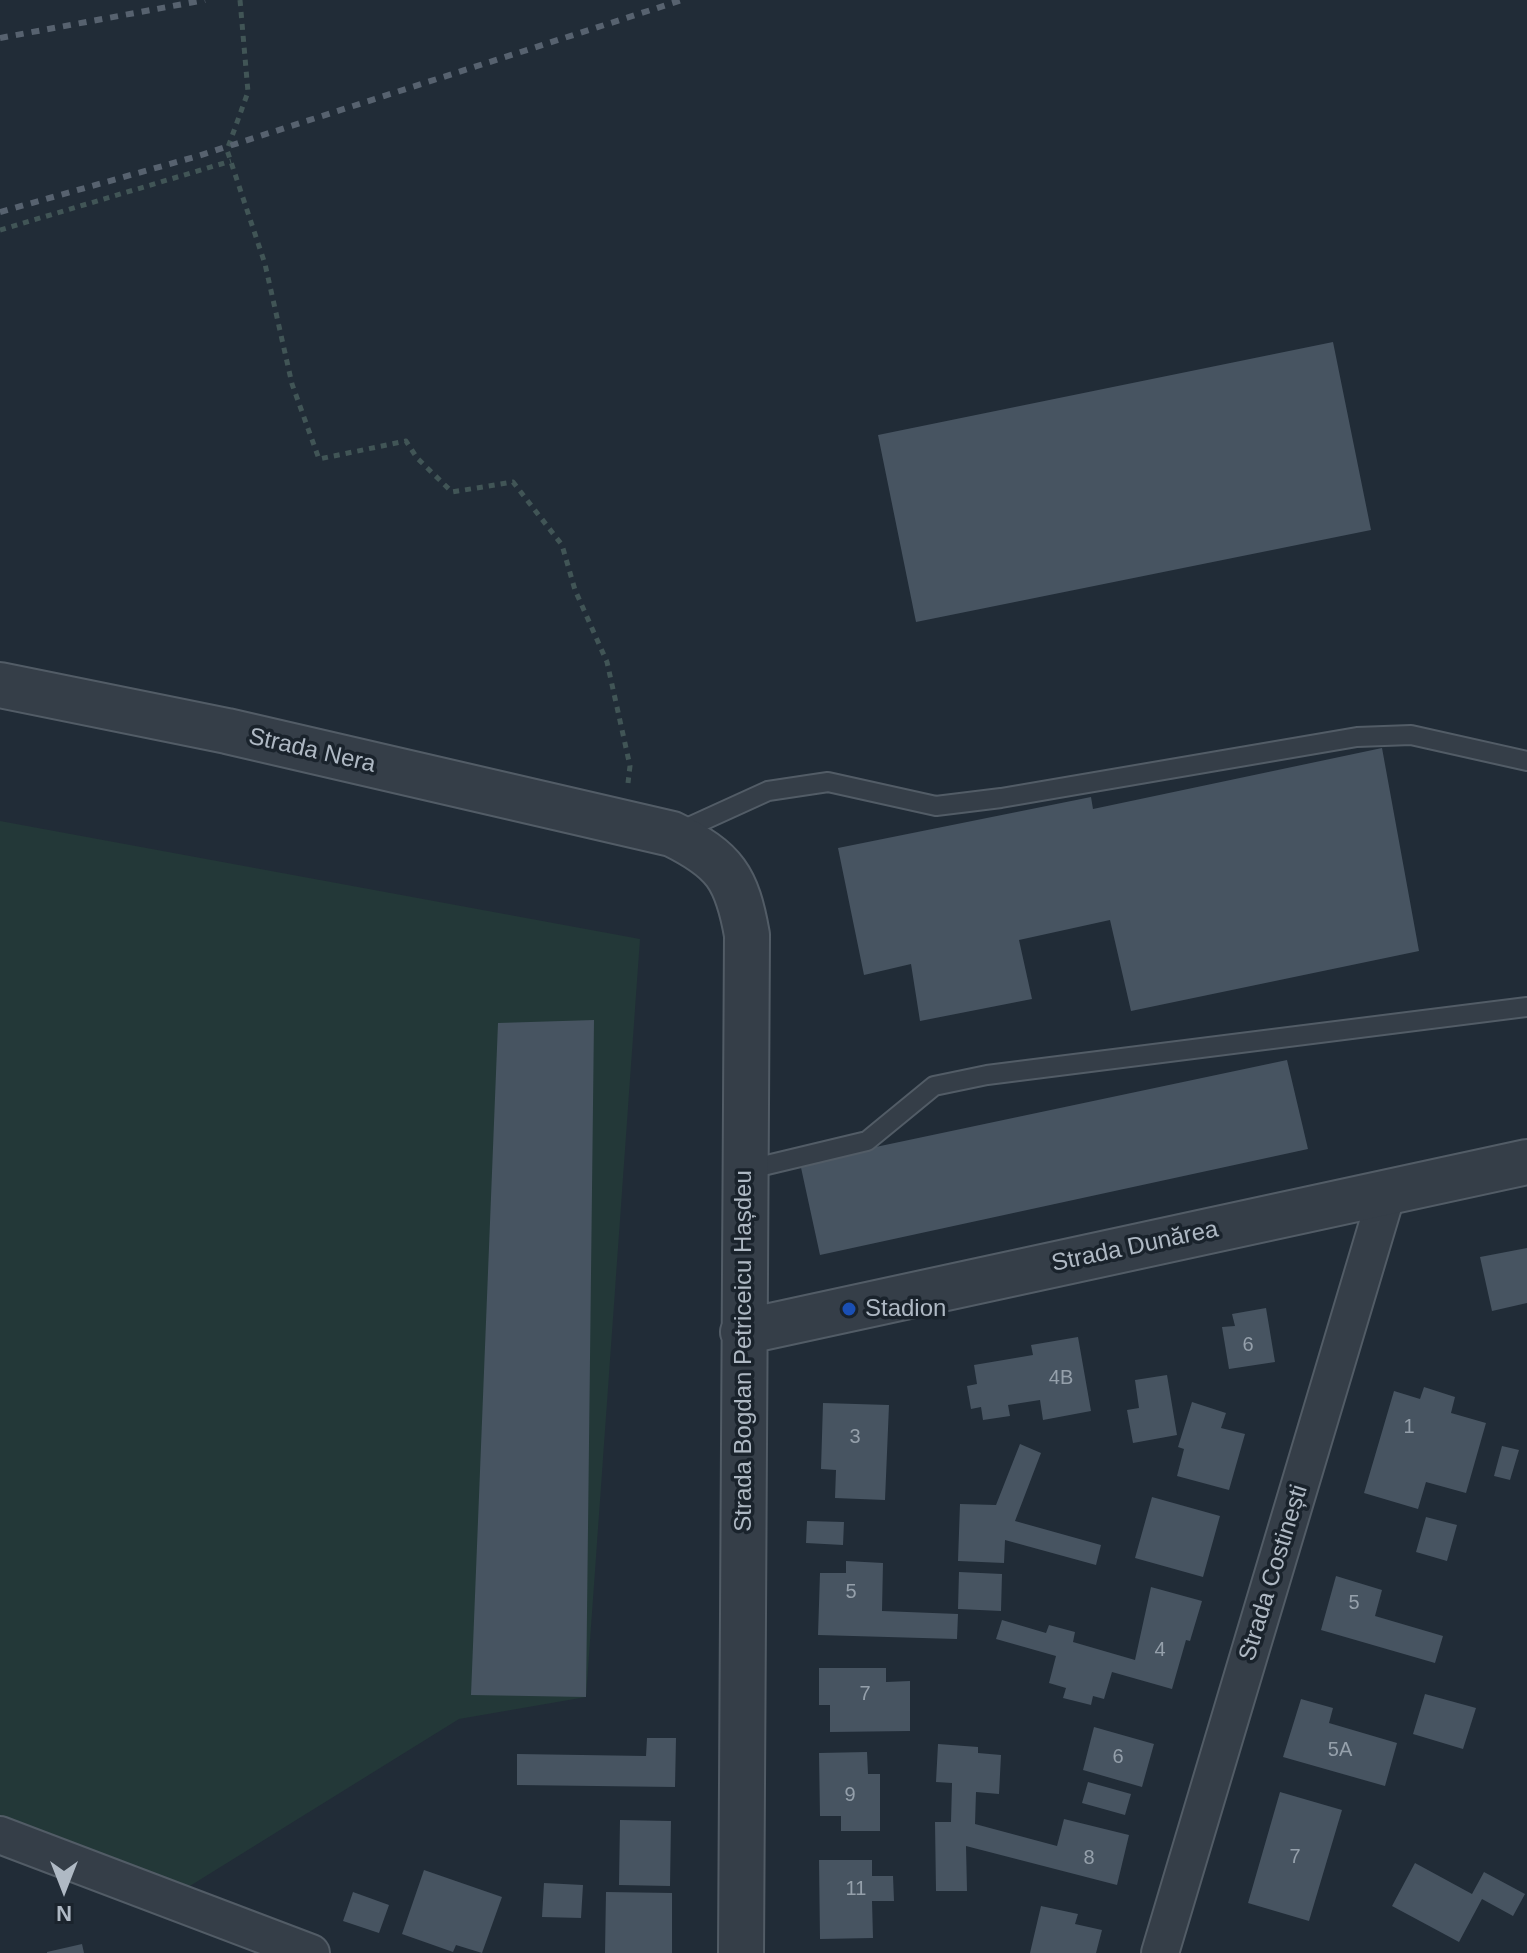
<!DOCTYPE html>
<html>
<head>
<meta charset="utf-8">
<style>
	body { margin:0 }
	#map { position:relative; width:1527px; height:1953px; overflow:hidden; background:#212c37; font-family:Arial,sans-serif }
	canvas { display:block }
	.north { position:absolute; left:24px; top:1849px; width:80px; height:80px; -webkit-text-stroke:6px #1a232c; paint-order:stroke; rotate:180deg; font-size:22px; font-weight:700; line-height:32px; text-align:center; color:#afb9c4 }
	.north::after { content:''; display:block; margin:auto; width:28px; height:36px; background:#afb9c4; clip-path:polygon(50% 0,100% 100%,50% 72%,0 100%) }
</style>
</head>
<body>
<div id="map">
<canvas width="1527" height="1953"></canvas>
<div class="north">N</div>
</div>
<script>
const context = document.querySelector('canvas').getContext('2d');
context.lineJoin = 'round';
function paint(path, color) { context.fillStyle = color; context.fill(path, 'evenodd'); }
function stroke(path, color, width, dash) { context.strokeStyle = color; context.lineWidth = width; context.lineCap = dash ? 'butt' : 'round'; context.setLineDash(dash || []); context.stroke(path); }
function write(font, color, halo, rows, align = 'center') {
  context.font = font + ' Arial,sans-serif'; context.lineWidth = 7; context.setLineDash([]); context.textBaseline = 'middle'; context.strokeStyle = halo; context.fillStyle = color; for (const [text, x, y, turn = 0] of rows) {
    context.save(); context.translate(x, y); context.rotate((+turn || 0) * Math.PI / 180); context.textAlign = isNaN(turn) ? turn : align; if (halo) context.strokeText(text, 0, 0); context.fillText(text, 0, 0); context.restore();
  }
}
paint(new Path2D(`
	M 0,821 L 640,939 L 586,1697 L 459,1719 L 185,1889 L 0,1818 Z`), '#233838');
paint(new Path2D(`
	M 1333,342 L 1371,530 L 916,622 L 878,435 Z
	M 1382,748 L 1419,951 L 1131,1011 L 1110,920 L 1019,940 L 1032,999 L 920,1021 L 911,964 L 864,975 L 838,848 L 1091,797 L 1093,809 Z
	M 594,1020 L 586,1697 L 471,1695 L 498,1023 Z
	M 1287,1060 L 1308,1149 L 820,1255 L 800,1163 Z
	M 1527,1248 L 1527,1303 L 1492,1311 L 1480,1257 Z
	M 1266,1308 L 1275,1362 L 1229,1369 L 1222,1327 L 1235,1326 L 1232,1314 Z
	M 1078,1337 L 1091,1411 L 1043,1420 L 1040,1400 L 1008,1405 L 1010,1416 L 983,1420 L 981,1407 L 971,1409 L 967,1386 L 977,1384 L 974,1365 L 1033,1355 L 1031,1345 Z
	M 1167,1375 L 1177,1435 L 1133,1443 L 1127,1410 L 1139,1408 L 1135,1380 Z
	M 1424,1387 L 1455,1397 L 1451,1413 L 1486,1423 L 1466,1493 L 1426,1482 L 1418,1509 L 1364,1493 L 1394,1391 L 1420,1399 Z
	M 1192,1402 L 1226,1413 L 1221,1428 L 1245,1434 L 1229,1490 L 1177,1476 L 1184,1449 L 1178,1447 Z
	M 823,1403 L 889,1405 L 885,1500 L 835,1498 L 836,1470 L 821,1469 Z
	M 1020,1444 L 1041,1453 L 1015,1521 L 1101,1545 L 1096,1565 L 1005,1540 L 1004,1563 L 958,1561 L 960,1504 L 996,1505 Z
	M 1502,1446 L 1519,1450 L 1510,1480 L 1494,1476 Z
	M 1152,1497 L 1220,1516 L 1203,1577 L 1135,1558 Z
	M 1426,1517 L 1457,1525 L 1447,1561 L 1416,1552 Z
	M 807,1521 L 844,1522 L 843,1545 L 806,1543 Z
	M 846,1561 L 883,1563 L 882,1611 L 958,1614 L 957,1639 L 818,1635 L 820,1573 L 846,1573 Z
	M 959,1572 L 1002,1574 L 1001,1611 L 958,1609 Z
	M 1336,1576 L 1382,1590 L 1375,1616 L 1443,1636 L 1435,1663 L 1321,1630 Z
	M 1151,1587 L 1202,1601 L 1190,1641 L 1186,1640 L 1172,1689 L 1112,1672 L 1104,1699 L 1093,1696 L 1091,1705 L 1063,1698 L 1066,1688 L 1049,1683 L 1056,1656 L 996,1639 L 1002,1620 L 1046,1633 L 1049,1625 L 1075,1632 L 1073,1642 L 1135,1660 Z
	M 819,1668 L 886,1668 L 886,1682 L 910,1681 L 910,1731 L 830,1732 L 830,1705 L 819,1705 Z
	M 1425,1694 L 1476,1708 L 1463,1749 L 1413,1734 Z
	M 1301,1699 L 1333,1708 L 1329,1723 L 1397,1743 L 1385,1786 L 1283,1757 Z
	M 1094,1727 L 1154,1744 L 1142,1787 L 1083,1770 Z
	M 647,1738 L 676,1738 L 675,1787 L 517,1785 L 517,1754 L 646,1756 Z
	M 938,1744 L 978,1747 L 978,1753 L 1001,1755 L 999,1794 L 976,1792 L 975,1824 L 1057,1846 L 1064,1819 L 1129,1835 L 1117,1885 L 966,1846 L 967,1891 L 936,1891 L 935,1822 L 951,1822 L 952,1783 L 936,1782 Z
	M 867,1752 L 868,1774 L 880,1774 L 880,1831 L 841,1831 L 841,1816 L 820,1816 L 819,1753 Z
	M 1088,1782 L 1131,1794 L 1125,1815 L 1082,1803 Z
	M 1280,1792 L 1342,1810 L 1309,1921 L 1248,1903 Z
	M 620,1820 L 671,1821 L 670,1886 L 619,1885 Z
	M 819,1860 L 872,1860 L 872,1876 L 893,1876 L 894,1901 L 872,1901 L 873,1938 L 820,1939 Z
	M 1415,1863 L 1472,1894 L 1484,1872 L 1525,1894 L 1513,1916 L 1482,1899 L 1459,1942 L 1392,1906 Z
	M 424,1870 L 502,1897 L 482,1953 L 456,1945 L 453,1952 L 402,1934 Z
	M 544,1883 L 583,1885 L 581,1918 L 542,1917 Z
	M 353,1892 L 389,1905 L 379,1933 L 343,1921 Z
	M 606,1892 L 672,1893 L 672,1953 L 605,1953 Z
	M 1041,1906 L 1078,1914 L 1075,1924 L 1102,1930 L 1096,1953 L 1030,1953 Z
	M 82,1944 L 84,1953 L 47,1953 L 47,1952 Z`), '#475461');
const service = new Path2D(`
	M 678,832 L 768,791 L 828,782 L 936,806 L 1001,798 L 1357,737 L 1411,735 L 1527,761
	M 746,1170 L 867,1141 L 934,1086 L 987,1075 L 1527,1007`);
const minor = new Path2D(`
	M 0,1835 L 311,1953
	M 1160,1953 L 1387,1193`);
const tertiary = new Path2D(`
	M 0,685 L 227,731 L 672,834 C 725,860 737,878 747,935 L 741,1953
	M 743,1332 L 1527,1162`);
stroke(service, '#525c66', 22);
stroke(minor, '#525c66', 40);
stroke(tertiary, '#525c66', 48);
stroke(new Path2D(`
	M 240,0 L 248,92 L 227,150 L 265,264 L 292,384 L 319,459 L 406,441 L 417,458 L 452,492 L 513,482 L 562,545 L 575,590 L 607,662 L 630,766 L 628,783
	M 0,230 L 231,161`), '#415556', 5, [6, 6]);
stroke(service, '#353e48', 18);
stroke(minor, '#353e48', 36);
stroke(tertiary, '#353e48', 44);
stroke(new Path2D(`
	M 0,38 L 205,0
	M 0,212 L 198,156 L 682,0`), '#57626f', 6, [8, 8]);
for (const [x, y, r, color] of [
	[849,1309,8,"#1a4fb4"]
]) { const dot = new Path2D(); dot.arc(x, y, r, 0, 2 * Math.PI); context.fillStyle = color; context.fill(dot); stroke(dot, '#1a232c', 3); }
write('20px', '#95a0ab', null, [
	["6",1248,1345],
	["4B",1061,1378],
	["1",1409,1427],
	["3",855,1437],
	["5",851,1592],
	["5",1354,1603],
	["4",1160,1650],
	["7",865,1694],
	["5A",1340,1750],
	["6",1118,1757],
	["9",850,1795],
	["7",1295,1857],
	["8",1089,1858],
	["11",856,1889]
]);
write('24px', '#afb9c4', '#1a232c', [
	["Strada Nera",312,751,13],
	["Strada Dunărea",1135,1247,-12],
	["Strada Bogdan Petriceicu Hașdeu",744,1351,-90],
	["Strada Costinești",1274,1573,-73]
]);
write('24px', '#afb9c4', '#1a232c', [
	["Stadion",865,1309]
], 'left');
</script>
</body>
</html>
